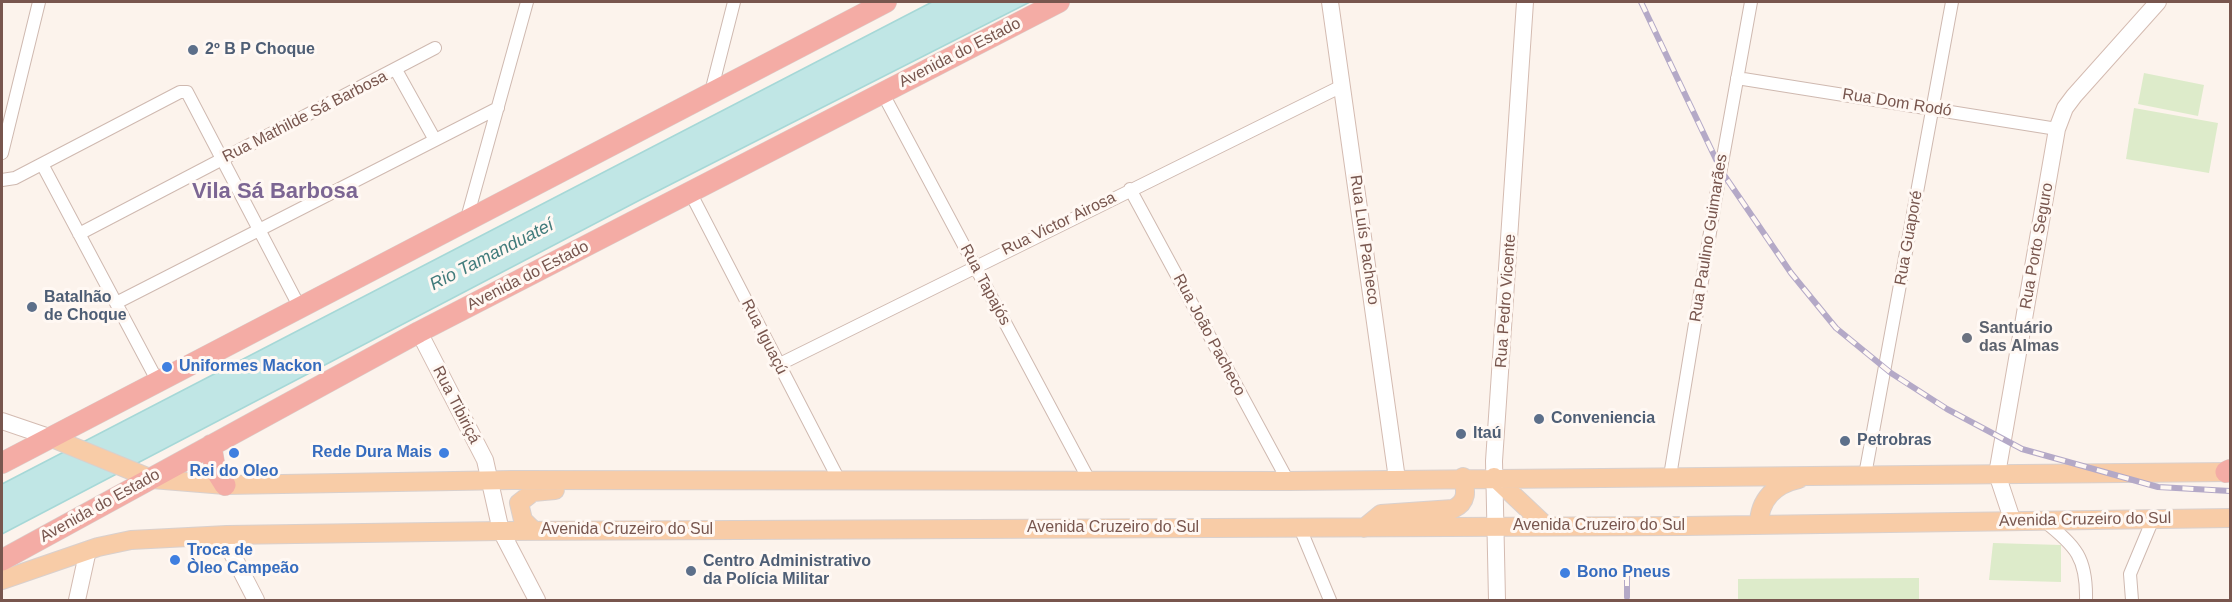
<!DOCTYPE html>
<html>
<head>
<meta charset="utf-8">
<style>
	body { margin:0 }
	#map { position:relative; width:2232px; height:602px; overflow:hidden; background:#fcf3ec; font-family:Arial,sans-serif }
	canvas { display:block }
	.frame { position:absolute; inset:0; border:3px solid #78564e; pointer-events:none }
</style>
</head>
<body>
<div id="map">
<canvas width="2232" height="602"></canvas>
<div class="frame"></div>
</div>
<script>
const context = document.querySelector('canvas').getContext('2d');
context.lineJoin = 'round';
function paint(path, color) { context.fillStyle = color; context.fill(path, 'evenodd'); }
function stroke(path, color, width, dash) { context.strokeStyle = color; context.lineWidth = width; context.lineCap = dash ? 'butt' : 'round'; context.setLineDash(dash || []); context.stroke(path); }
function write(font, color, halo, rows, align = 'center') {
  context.font = font + ' Arial,sans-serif'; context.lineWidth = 6; context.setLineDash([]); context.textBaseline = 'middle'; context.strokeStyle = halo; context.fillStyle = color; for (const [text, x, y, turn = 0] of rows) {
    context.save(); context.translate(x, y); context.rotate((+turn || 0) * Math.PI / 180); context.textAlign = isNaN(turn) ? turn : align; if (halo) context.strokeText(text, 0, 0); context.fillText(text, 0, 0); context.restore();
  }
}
paint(new Path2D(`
	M 2144,73 L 2204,85 L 2198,116 L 2138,104 Z
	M 2134,108 L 2218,123 L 2209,173 L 2126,159 Z
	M 1993,543 L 2061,545 L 2061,582 L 1989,580 Z
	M 1919,578 L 1919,600 L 1738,600 L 1738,579 Z`), '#ddebca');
const water = new Path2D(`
	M 932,2 L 1030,2 L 640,200 L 2,534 L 2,484 Z`);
paint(water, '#c0e6e5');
stroke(water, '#a6d8d7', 1.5);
const street = new Path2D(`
	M 396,70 L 435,140
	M 1737,78 L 2057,129
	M 711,92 L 734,2
	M 882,92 L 1088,478
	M 2,153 L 39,2
	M 42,164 L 158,382
	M 2,180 L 15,178 L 180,92 L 187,92 L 299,306
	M 1130,189 L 1288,481
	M 690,192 L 840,482
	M 467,218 L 527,2
	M 79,234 L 435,48
	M 116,303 L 498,108
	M 778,365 L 1342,86
	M 1865,475 L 1952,2
	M 1670,476 L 1716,196 L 1751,2
	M 2044,521 C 2076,546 2087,558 2086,600
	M 1300,528 L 1330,600
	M 2132,600 L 2130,574 L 2153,519`);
const secondary = new Path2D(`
	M 1330,2 L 1397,479
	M 419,332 L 485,460 L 501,531 L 537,600
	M 2,421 L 52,438
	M 2013,522 L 1997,474 L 2057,129 L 2065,108 L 2074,96 L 2158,2
	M 223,536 L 256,600
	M 77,600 L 88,550
	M 1497,600 L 1494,461 L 1525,2`);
const primary = new Path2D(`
	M 52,438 L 152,479 L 225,485 L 512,480 L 1288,481 L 2230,472
	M 1494,477 L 1546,526
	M 1759,525 C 1759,499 1776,484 1799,479
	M 1364,528 L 1381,514 L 1453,509 C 1468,502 1466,491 1463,477
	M 534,531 L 523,520 L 519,503 L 533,492 L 555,490
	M 2,580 L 98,547 L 131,540 L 227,535 L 501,531 L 1685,526 L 2230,518`);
const highway = new Path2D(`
	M 211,445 L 215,469 L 225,485
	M 2,463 L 886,2
	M 2226,472 L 2230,470
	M 2,560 L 419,332 L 1059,2`);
stroke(street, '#cfb9b0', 14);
stroke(secondary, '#d4bbb1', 18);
stroke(primary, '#d9d0cd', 20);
stroke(highway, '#d9d0cd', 22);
stroke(street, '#fff', 12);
stroke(secondary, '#fff', 16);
stroke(primary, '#f8cca7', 18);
stroke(highway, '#f4aca5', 21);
const rail = new Path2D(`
	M 1641,2 L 1722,172 L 1791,273 L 1836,328 L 1891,373 L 1947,409 L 2022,449 L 2158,487 L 2230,491
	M 1627,575 L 1627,597`);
stroke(rail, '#b4a9c7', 6);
stroke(rail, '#fff8f3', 4, [11]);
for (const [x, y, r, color] of [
	[193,50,6,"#5c6f8a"],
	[32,307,6,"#5c6f8a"],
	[1967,338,6,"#6b7280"],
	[167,367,6,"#3f7fe0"],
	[1539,419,6,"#5c6f8a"],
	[1461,434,6,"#5c6f8a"],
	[1845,441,6,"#5c6f8a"],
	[234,453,6,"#3f7fe0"],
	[444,453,6,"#3f7fe0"],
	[175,560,6,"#3f7fe0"],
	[691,571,6,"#5c6f8a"],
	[1565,573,6,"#3f7fe0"]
]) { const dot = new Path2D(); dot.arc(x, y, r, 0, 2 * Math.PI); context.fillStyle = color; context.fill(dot); stroke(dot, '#fff8f3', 2); }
write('bold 16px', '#4e5e75', '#fff8f3', [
	["2º B P Choque",205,50],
	["Batalhão",44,298],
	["de Choque",44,316],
	["Conveniencia",1551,419],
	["Itaú",1473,434],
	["Petrobras",1857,441],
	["Centro Administrativo",703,562],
	["da Polícia Militar",703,580]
], 'left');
write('16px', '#78564e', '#fff8f3', [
	["Avenida do Estado",960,53,-27],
	["Rua Dom Rodó",1897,103,9],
	["Rua Mathilde Sá Barbosa",305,117,-27],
	["Rua Victor Airosa",1059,224,-26],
	["Rua Paulino Guimarães",1709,238,-81],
	["Rua Guaporé",1909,238,-80],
	["Rua Luís Pacheco",1364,240,82],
	["Rua Porto Seguro",2037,246,-80],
	["Avenida do Estado",528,276,-27],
	["Rua Tapajós",985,285,62],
	["Rua Pedro Vicente",1506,301,-86],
	["Rua João Pacheco",1209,335,62],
	["Rua Iguaçú",764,337,63],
	["Rua Tibiriçá",456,405,63],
	["Avenida do Estado",100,506,-29],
	["Avenida Cruzeiro do Sul",2085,520,-1],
	["Avenida Cruzeiro do Sul",1599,526],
	["Avenida Cruzeiro do Sul",1113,528],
	["Avenida Cruzeiro do Sul",627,530]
]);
write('bold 16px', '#5b616d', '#fff8f3', [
	["Santuário",1979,329],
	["das Almas",1979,347]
], 'left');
write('bold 16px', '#366cbe', '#fff8f3', [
	["Uniformes Mackon",179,367],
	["Rede Dura Mais",432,453,"right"],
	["Rei do Oleo",234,472,"center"],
	["Troca de",187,551],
	["Òleo Campeão",187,569],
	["Bono Pneus",1577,573]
], 'left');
write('italic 18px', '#427c7c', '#fff8f3', [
	["Rio Tamanduateí",492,255,-27]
]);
write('bold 22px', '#7c6693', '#fff8f3', [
	["Vila Sá Barbosa",275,192]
]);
</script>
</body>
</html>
